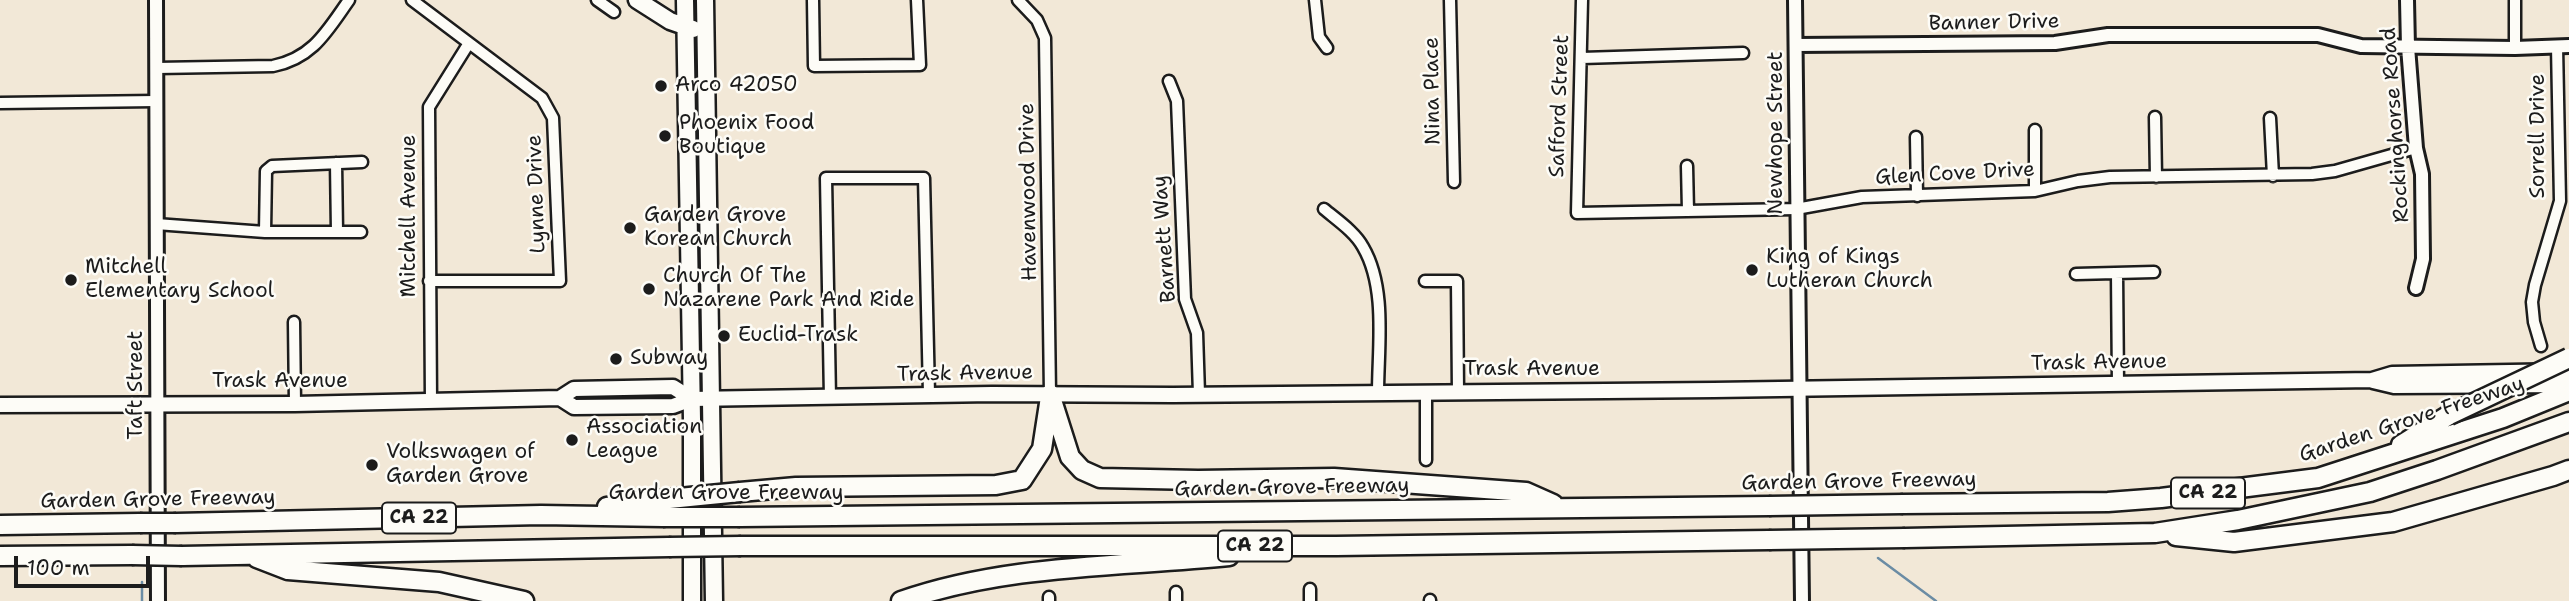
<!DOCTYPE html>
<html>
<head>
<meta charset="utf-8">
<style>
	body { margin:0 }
	#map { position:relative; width:2569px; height:601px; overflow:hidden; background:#f2e8d7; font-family:"Shantell Sans",sans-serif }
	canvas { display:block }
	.scale { position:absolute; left:14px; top:556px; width:136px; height:32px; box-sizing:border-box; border:4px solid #1c1c1c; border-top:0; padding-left:9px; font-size:21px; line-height:24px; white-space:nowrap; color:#1c1c1c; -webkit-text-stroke:5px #fdfcf7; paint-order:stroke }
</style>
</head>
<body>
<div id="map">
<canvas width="2569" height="601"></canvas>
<div class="scale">100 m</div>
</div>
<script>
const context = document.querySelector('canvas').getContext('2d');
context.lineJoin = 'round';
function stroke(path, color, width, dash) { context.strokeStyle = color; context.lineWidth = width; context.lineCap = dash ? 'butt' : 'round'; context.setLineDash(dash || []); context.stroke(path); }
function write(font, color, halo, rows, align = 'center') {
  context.font = font + ' "Shantell Sans",sans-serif'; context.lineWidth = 5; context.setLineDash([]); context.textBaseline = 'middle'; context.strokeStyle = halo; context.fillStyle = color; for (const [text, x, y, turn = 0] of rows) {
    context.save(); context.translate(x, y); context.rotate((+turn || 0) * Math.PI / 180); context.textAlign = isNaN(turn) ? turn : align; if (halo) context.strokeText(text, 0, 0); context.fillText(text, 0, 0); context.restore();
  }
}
stroke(new Path2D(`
	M 1878,558 L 1936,601
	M 142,582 L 142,601`), '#6b8ca4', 2.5);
const minor = new Path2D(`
	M 412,0 L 542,98 L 553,118 L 560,281 L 429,281
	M 597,0 L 614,12
	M 813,0 L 814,66 L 920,65 L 917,0
	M 1018,0 L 1037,20 L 1045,38 L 1050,394
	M 1315,0 L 1319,37 L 1327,48
	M 1450,0 L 1454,182
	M 1582,0 L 1577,213 L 1796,209 L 1862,197 L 2035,191 L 2078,181 L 2110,177 L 2312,174 L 2335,171 L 2416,148
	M 2515,0 L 2515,48
	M 1582,58 L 1743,53
	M 157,68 L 273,66 C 313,58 327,31 349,0
	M 1169,81 L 1177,101 L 1185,299 L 1197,333 L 1199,394
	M 0,103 L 156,101
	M 2155,117 L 2156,177
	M 2270,118 L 2273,176
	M 2035,130 L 2035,191
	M 1916,137 L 1917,196
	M 336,163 L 337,232
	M 1687,166 L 1688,211
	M 1324,209 C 1337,220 1355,232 1363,247 C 1387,288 1378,347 1378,393
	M 156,224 L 265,232 L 361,232
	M 265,232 L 266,171 L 272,166 L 362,162
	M 2117,273 L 2118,385
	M 2076,274 L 2154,272
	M 1425,281 L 1457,281 L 1458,392
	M 294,322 L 295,404
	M 2541,346 L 2534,322 L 2532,302 L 2535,285 L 2560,201 L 2557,46
	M 1426,392 L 1426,460
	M 830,398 L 826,178 L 924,178 L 929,394
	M 431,402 L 429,107 L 469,43
	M 1310,589 L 1310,601
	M 1176,592 L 1176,601
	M 1049,601 L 1049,597
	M 1430,601 L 1430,600`);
const tertiary = new Path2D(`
	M 156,0 L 158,601
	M 1795,0 L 1802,601
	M 2407,0 L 2408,47 L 2416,148 L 2422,174 L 2423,259 L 2416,288
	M 1796,45 L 2055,43 L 2108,35 L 2318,35 L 2361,46 L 2515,48 L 2569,46`);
const secondary = new Path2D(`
	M 2373,381 L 2394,386 L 2569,385
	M 560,398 L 574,407 L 673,406 L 692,399 L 992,394 L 1173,395 L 1714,390 L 2372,380 L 2392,374 L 2569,371
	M 0,405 L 295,404 L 560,398 L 574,389 L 673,387 L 692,399`);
const primary = new Path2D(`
	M 637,0 L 670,21 L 693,29
	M 685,0 L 692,419 L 692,601
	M 705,0 L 714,601`);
const motorway = new Path2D(`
	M 1050,394 L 1070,457 L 1082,470 L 1100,478 L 1198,480 L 1334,478 L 1526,492 L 1553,504
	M 2401,445 L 2449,415
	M 740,492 L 796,487 L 996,485 L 1022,480 L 1042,449 L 1050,397
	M 1903,504 L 2108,502 L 2161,498 L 2318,478 L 2503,418 L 2569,391
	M 607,507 L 659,500
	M 740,517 L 1769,506
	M 176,523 L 541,515 L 663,517
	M 0,525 L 140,523
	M 2176,536 L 2234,542 L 2393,522 L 2553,476 L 2569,470
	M 1905,538 L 2155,533 L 2238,520 L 2370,492 L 2437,470 L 2569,422
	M 741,546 L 1336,546 L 1769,540
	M 0,556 L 132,555
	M 182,556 L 669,547
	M 257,558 L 288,570 L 439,582 L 524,601
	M 901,601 C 1007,564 1119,567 1229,556`);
stroke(minor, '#1c1c1c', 15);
stroke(tertiary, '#1c1c1c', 18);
stroke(secondary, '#1c1c1c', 19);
stroke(primary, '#1c1c1c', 21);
stroke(motorway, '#1c1c1c', 23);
stroke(minor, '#fdfcf7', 10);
stroke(tertiary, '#fdfcf7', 12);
stroke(secondary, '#fdfcf7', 14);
stroke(primary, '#fdfcf7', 16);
stroke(motorway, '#fdfcf7', 18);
const motorwayBridge = new Path2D(`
	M 2449,415 L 2569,358
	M 659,500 L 740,492
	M 1769,506 L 1903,504
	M 663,517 L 740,517
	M 140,523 L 176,523
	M 1769,540 L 1905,538
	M 669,547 L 741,546
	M 132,555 L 182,556`);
stroke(motorwayBridge, '#1c1c1c', 23, []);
stroke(motorwayBridge, '#fdfcf7', 18);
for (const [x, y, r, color] of [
	[661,86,7,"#1c1c1c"],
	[665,136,7,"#1c1c1c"],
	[630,228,7,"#1c1c1c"],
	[1752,270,7,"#1c1c1c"],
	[71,280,7,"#1c1c1c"],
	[649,289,7,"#1c1c1c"],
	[724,336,7,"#1c1c1c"],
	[616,359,7,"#1c1c1c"],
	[572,440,7,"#1c1c1c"],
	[372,465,7,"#1c1c1c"]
]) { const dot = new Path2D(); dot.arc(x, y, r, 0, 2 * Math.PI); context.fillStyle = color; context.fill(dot); stroke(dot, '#fdfcf7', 2.5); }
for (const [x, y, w] of [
	[2208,493,74],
	[419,518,74],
	[1255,546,74]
]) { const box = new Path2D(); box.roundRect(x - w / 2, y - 15.5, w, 31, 5); context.fillStyle = '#fdfcf7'; context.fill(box); stroke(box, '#1c1c1c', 2); }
write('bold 19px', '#1c1c1c', null, [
	["CA 22",2208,493],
	["CA 22",419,518],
	["CA 22",1255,546]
]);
write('21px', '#1c1c1c', '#fdfcf7', [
	["Banner Drive",1994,23,-1],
	["Nina Place",1433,91,-91],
	["Safford Street",1560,106,-88],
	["Rockinghorse Road",2396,125,-94],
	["Newhope Street",1777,133,-90],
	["Sorrell Drive",2539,136,-90],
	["Glen Cove Drive",1955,174,-3],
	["Havenwood Drive",1029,192,-91],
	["Lynne Drive",537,194,-92],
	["Mitchell Avenue",410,216,-90],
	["Barnett Way",1165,239,-94],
	["Trask Avenue",2099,363,-1],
	["Trask Avenue",1532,370],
	["Trask Avenue",965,374,-1],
	["Trask Avenue",280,382],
	["Taft Street",137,385,-90],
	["Garden Grove Freeway",2412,420,-18],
	["Garden Grove Freeway",1859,482,-1],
	["Garden Grove Freeway",1292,488,-1],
	["Garden Grove Freeway",726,494],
	["Garden Grove Freeway",158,500,-1]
]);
write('21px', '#1c1c1c', '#fdfcf7', [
	["Arco 42050",675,86],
	["Phoenix Food",679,124],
	["Boutique",679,148],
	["Garden Grove",644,216],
	["Korean Church",644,240],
	["King of Kings",1766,258],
	["Lutheran Church",1766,282],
	["Mitchell",85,268],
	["Elementary School",85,292],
	["Church Of The",663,277],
	["Nazarene Park And Ride",663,301],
	["Euclid-Trask",738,336],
	["Subway",630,359],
	["Association",586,428],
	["League",586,452],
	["Volkswagen of",386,453],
	["Garden Grove",386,477]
], 'left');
</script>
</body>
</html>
